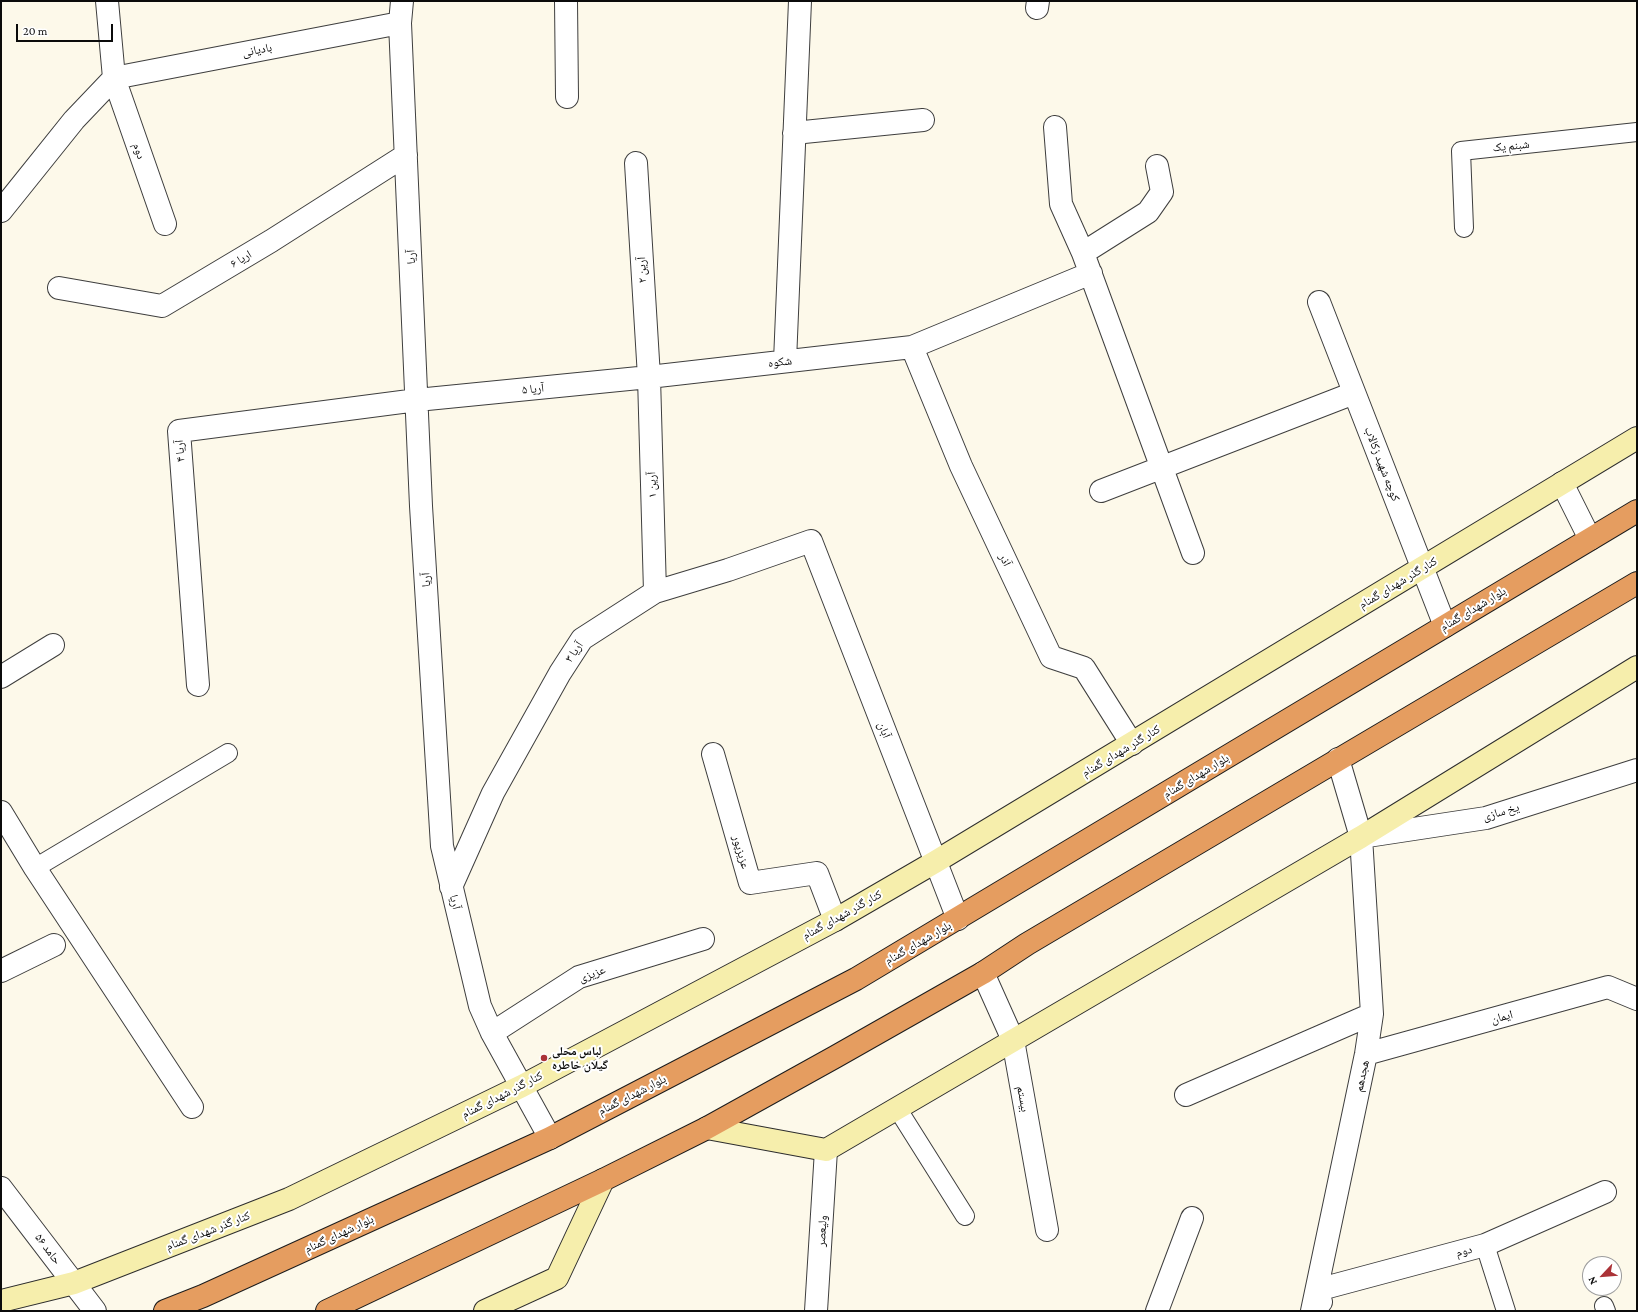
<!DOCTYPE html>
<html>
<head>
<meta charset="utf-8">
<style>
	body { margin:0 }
	#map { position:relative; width:1638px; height:1312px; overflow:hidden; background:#fdf9ea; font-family:"Crimson Pro",serif }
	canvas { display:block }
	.frame { position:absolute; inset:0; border:2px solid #0b0b0b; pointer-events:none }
	.north { position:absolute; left:1582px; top:1256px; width:40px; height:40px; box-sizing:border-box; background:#fff; border:1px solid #9d9d9d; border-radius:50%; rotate:244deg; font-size:11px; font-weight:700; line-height:16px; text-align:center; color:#0b0b0b }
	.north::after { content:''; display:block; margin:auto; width:14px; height:18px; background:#ab3237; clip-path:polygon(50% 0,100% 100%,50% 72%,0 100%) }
	.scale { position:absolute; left:16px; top:24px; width:97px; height:18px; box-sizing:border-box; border:2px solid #0b0b0b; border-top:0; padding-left:5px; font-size:12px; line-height:14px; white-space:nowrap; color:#0b0b0b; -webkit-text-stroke:3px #fff; paint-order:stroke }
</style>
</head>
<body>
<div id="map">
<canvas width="1638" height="1312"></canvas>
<div class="frame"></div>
<div class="north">N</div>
<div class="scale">20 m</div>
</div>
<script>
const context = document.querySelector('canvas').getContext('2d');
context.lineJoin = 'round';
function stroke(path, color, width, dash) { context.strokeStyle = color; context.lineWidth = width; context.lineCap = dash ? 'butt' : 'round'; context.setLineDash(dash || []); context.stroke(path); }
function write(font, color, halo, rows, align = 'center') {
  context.font = font + ' "Crimson Pro","Noto Naskh Arabic",serif'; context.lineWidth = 4; context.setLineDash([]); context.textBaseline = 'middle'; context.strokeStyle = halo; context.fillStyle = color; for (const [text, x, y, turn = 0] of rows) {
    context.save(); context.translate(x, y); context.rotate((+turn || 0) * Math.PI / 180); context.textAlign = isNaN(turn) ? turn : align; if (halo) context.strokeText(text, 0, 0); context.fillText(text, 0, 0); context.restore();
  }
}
const lane = new Path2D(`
	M 1464,228 L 1461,151 L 1637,132
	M 35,868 L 228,753
	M 897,1108 L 965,1216
	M 1485,1245 L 1506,1311
	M 1604,1306 L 1606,1311`);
const street = new Path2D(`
	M 402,1 L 400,23 L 421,506 L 442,846 L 480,1006 L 492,1033 L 550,1138
	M 566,1 L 567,97
	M 1037,8 L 1038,1
	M 1055,127 L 1061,204 L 1083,253 L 1193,553
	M 794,133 L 923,120
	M 636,163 L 649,377 L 655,592
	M 1,211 L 74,120 L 114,78 L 107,1
	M 165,224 L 114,78 L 400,23
	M 1083,253 L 1148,212 L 1162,192 L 1157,166
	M 59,288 L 162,306 L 271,241 L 406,155
	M 1319,302 L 1445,626
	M 912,347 L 961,466 L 1051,657 L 1084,668 L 1132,744
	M 785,361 L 800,1
	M 1562,483 L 1590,539
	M 1101,491 L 1354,393
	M 1,677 L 53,645
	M 198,685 L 179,431 L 417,400 L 649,377 L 912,347 L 1091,273
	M 713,754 L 750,883 L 817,873 L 835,920
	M 1,812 L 35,868 L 192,1107
	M 1361,837 L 1486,818 L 1637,770
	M 451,887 L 493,793 L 560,673 L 582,639 L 655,592 L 728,570 L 811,541 L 958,919
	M 1,971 L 54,945
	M 983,973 L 1013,1040 L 1047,1230
	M 492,1033 L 579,977 L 703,939
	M 1366,1054 L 1608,987 L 1637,999
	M 1186,1095 L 1372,1014
	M 1,1188 L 95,1311
	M 1321,1302 L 1317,1290 L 1485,1245 L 1605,1192
	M 816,1311 L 826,1150
	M 1157,1311 L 1192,1218
	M 1312,1311 L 1366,1054 L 1372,1014 L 1361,837 L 1338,759`);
const secondary = new Path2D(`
	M 707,1128 L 826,1150 L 1361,837 L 1637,667
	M 1,1301 L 74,1283 L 289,1199 L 522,1086 L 835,920 L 935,862 L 1637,438
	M 485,1311 L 557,1278 L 603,1180`);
const highway = new Path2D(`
	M 165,1311 L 203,1296 L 550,1138 L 856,979 L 1637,511
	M 327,1311 L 603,1180 L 707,1128 L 835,1057 L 983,973 L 1027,944 L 1637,583`);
stroke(lane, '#3e3e3e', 20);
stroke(street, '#3e3e3e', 24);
stroke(secondary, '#2d2d2d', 24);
stroke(highway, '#1c1c1c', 24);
stroke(lane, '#fff', 18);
stroke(street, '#fff', 22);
stroke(secondary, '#f6eeac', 22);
stroke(highway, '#e59d60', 22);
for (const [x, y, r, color] of [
	[544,1058,4,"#ab3237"]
]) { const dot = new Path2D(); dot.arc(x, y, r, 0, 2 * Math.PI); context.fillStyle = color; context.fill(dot); stroke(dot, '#fff', 1.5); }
write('12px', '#0b0b0b', '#fff', [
	["بادیانی",257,50,-11],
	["شبنم یک",1511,146,-6],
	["دوم",139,151,71],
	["آریا",411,257,-92],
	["اریا ۶",241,259,-31],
	["آرین ۲",642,270,-93],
	["شکوه",780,362,-7],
	["آریا ۵",533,389,-6],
	["آریا ۴",180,451,-94],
	["کوچه شهید زکالاب",1382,464,69],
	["آرین ۱",652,485,-92],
	["آذر",1005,560,65],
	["آریا",426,580,-93],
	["کنار گذر شهدای گمنام",1398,583,-31],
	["بلوار شهدای گمنام",1473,609,-31],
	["آریا ۳",574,652,-55],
	["آبان",884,730,69],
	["کنار گذر شهدای گمنام",1121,751,-31],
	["بلوار شهدای گمنام",1196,776,-31],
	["یخ سازی",1501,812,-16],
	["عزیزپور",741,852,74],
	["آریا",455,902,77],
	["کنار گذر شهدای گمنام",842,915,-29],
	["بلوار شهدای گمنام",918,943,-30],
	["عزیزی",592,974,-20],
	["ایمان",1502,1017,-15],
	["هجدهم",1362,1076,-78],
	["کنار گذر شهدای گمنام",502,1095,-27],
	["بلوار شهدای گمنام",632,1095,-27],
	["بیستم",1023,1099,80],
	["کنار گذر شهدای گمنام",208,1231,-21],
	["ولیعصر",822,1231,-86],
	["بلوار شهدای گمنام",339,1234,-25],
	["حامد ۵۶",48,1249,53],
	["دوم",1464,1251,-15]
]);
write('bold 12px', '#0b0b0b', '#fff', [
	["لباس محلی",552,1051],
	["گیلان خاطره",552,1065]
], 'left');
</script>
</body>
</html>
